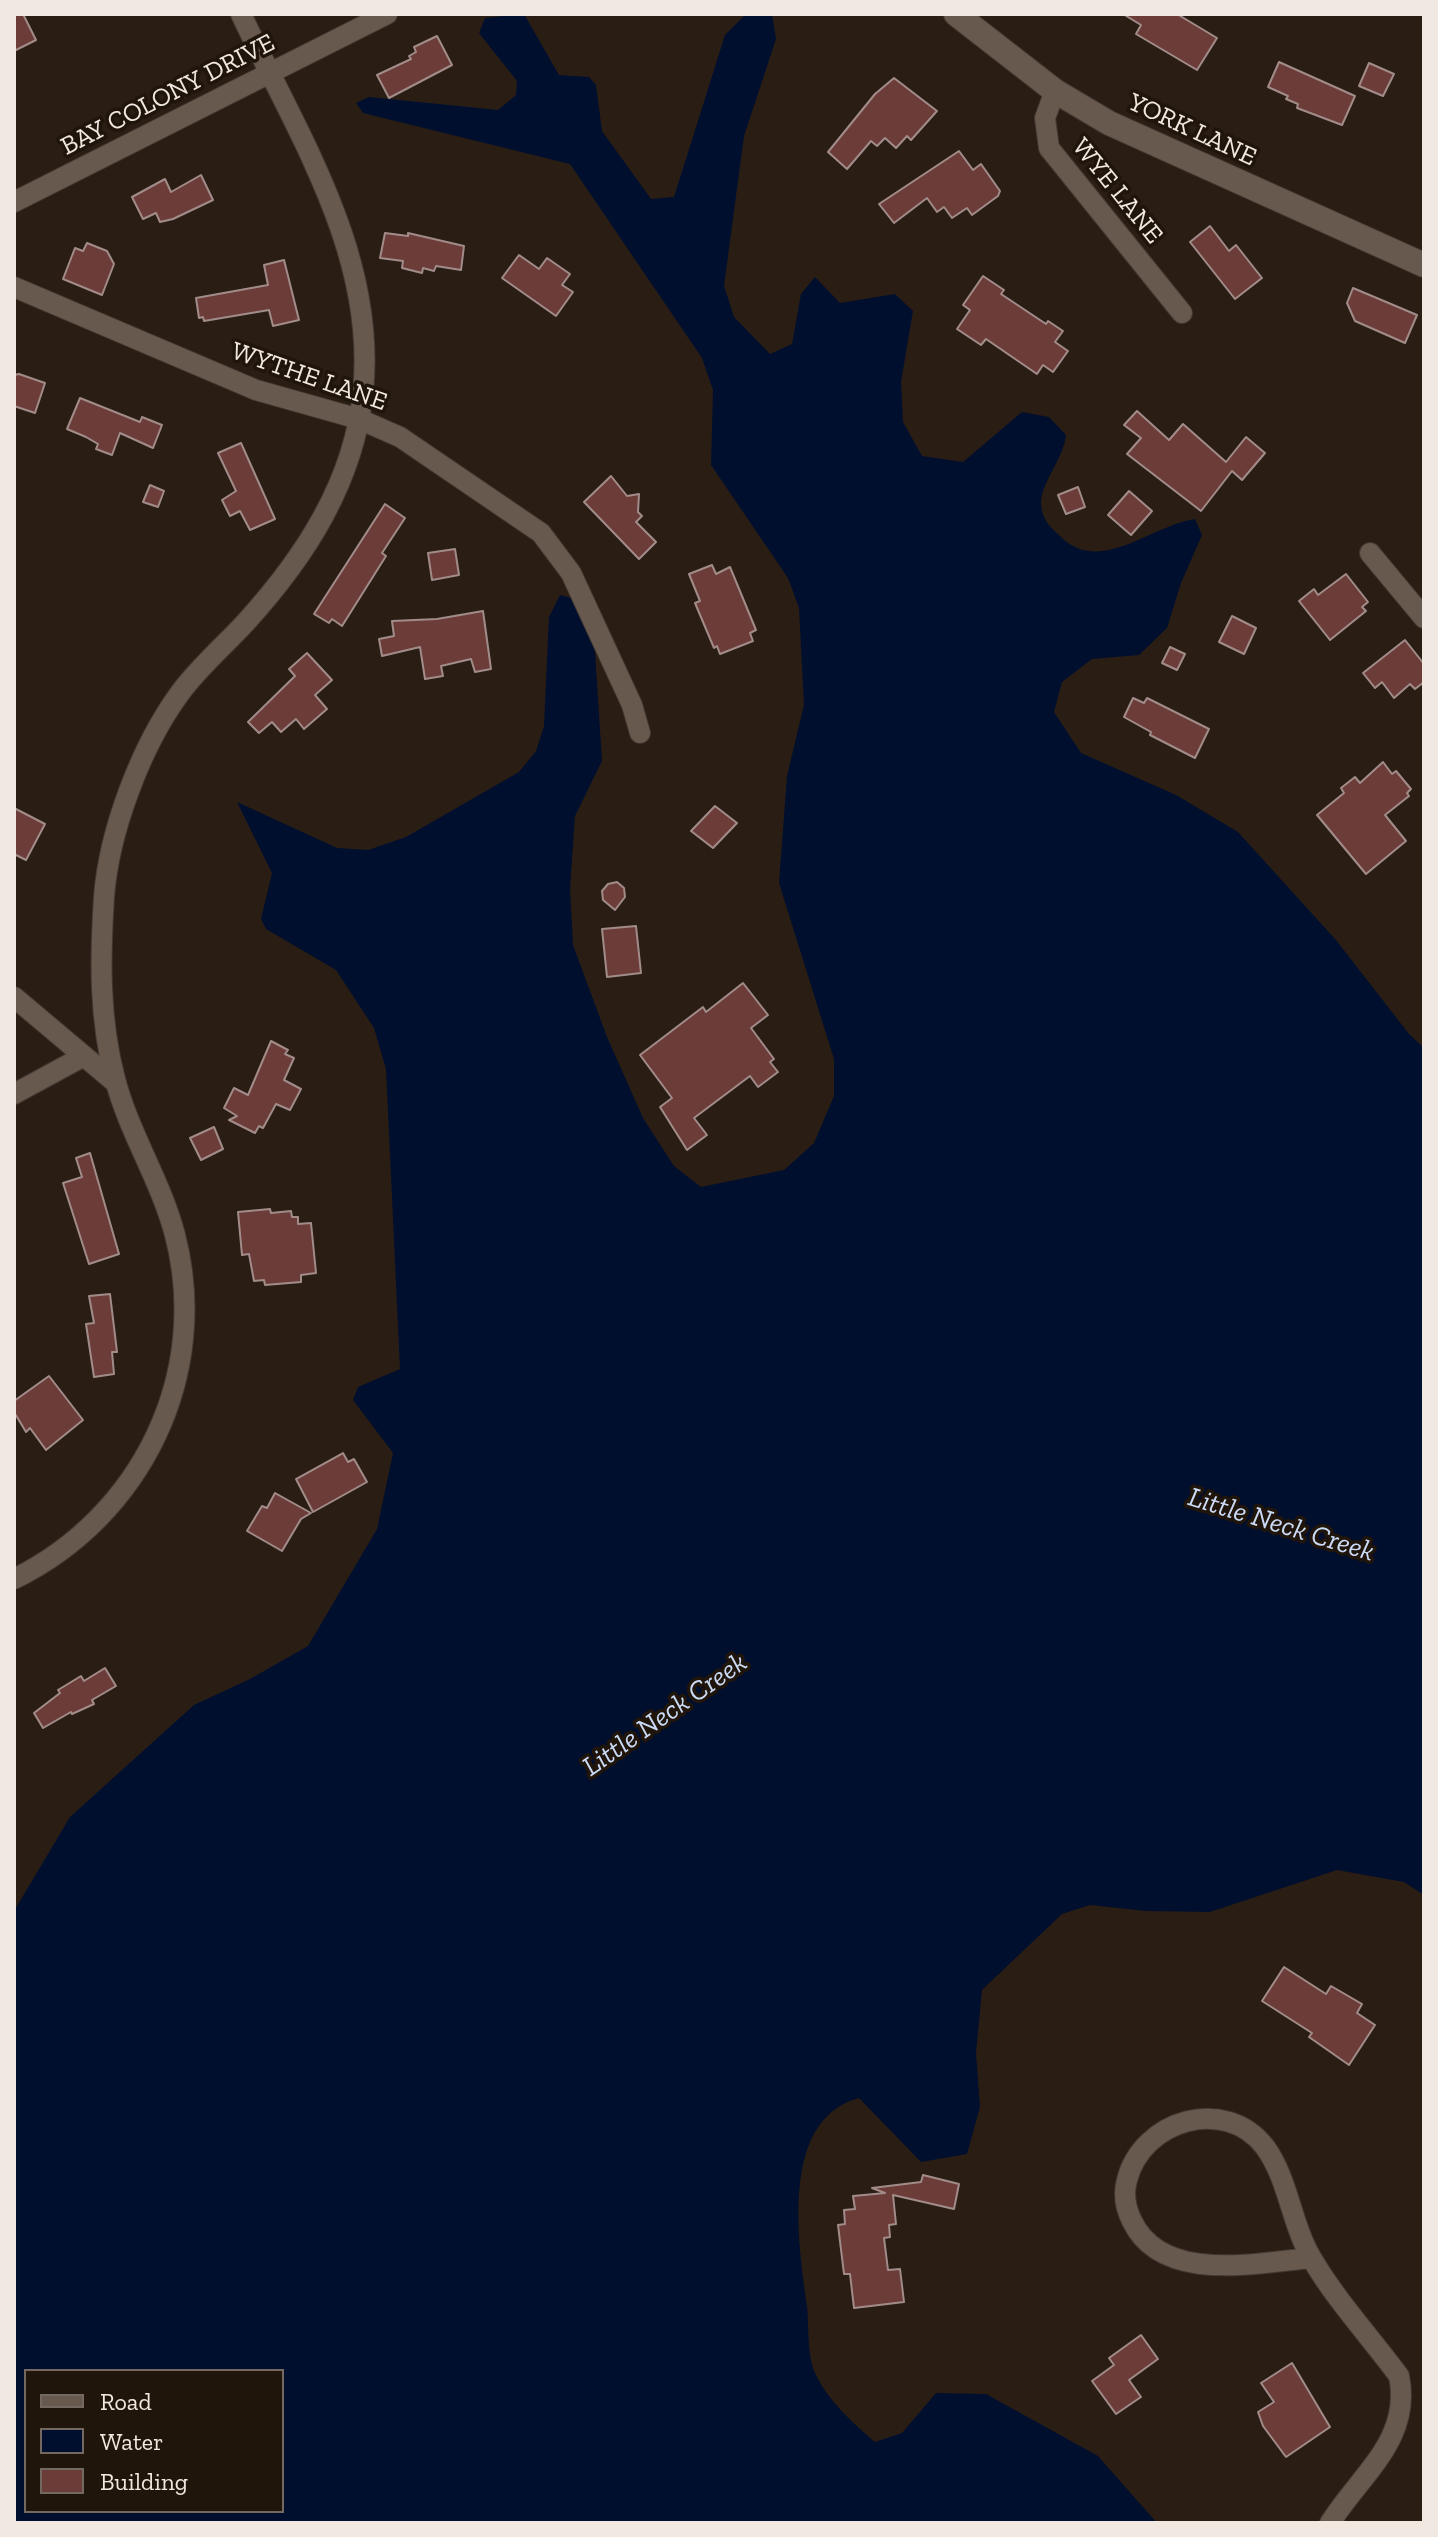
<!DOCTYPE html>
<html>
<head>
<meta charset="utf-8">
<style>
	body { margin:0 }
	#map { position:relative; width:1438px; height:2537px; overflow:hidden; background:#2a1e14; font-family:"Zilla Slab",serif }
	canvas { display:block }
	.frame { position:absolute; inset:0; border:16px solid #f1e8e1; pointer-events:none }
	.legend { position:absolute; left:24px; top:2369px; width:260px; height:144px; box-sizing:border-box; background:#20150b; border:2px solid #746961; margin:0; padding:10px 14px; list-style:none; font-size:24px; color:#f1e8e1 }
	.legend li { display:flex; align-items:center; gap:16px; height:40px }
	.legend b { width:40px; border:2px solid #746961 }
</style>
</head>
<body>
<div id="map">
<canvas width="1438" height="2537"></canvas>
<div class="frame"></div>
<ul class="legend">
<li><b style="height:10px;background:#67594d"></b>Road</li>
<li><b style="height:22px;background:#010f2f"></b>Water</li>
<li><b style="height:22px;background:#6c3c39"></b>Building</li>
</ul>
</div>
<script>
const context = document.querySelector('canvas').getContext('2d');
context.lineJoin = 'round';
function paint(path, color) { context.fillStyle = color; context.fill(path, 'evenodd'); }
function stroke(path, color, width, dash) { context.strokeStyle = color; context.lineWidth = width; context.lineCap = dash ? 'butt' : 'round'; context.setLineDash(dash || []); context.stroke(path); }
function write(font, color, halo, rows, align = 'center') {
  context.font = font + ' "Zilla Slab",serif'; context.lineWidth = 7; context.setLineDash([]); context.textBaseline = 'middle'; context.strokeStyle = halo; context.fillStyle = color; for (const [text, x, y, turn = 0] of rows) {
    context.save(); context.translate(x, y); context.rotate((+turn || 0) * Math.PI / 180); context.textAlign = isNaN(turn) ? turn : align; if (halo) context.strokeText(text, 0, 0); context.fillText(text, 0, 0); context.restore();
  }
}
paint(new Path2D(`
	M 524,14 L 559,75 L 589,77 L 596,85 L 602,131 L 651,199 L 674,197 L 725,35 L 746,14 L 772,14 L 776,39 L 744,136 L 724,286 L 734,317 L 770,354 L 792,344 L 801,294 L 815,277 L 840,303 L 895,294 L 913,311 L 901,382 L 903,422 L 922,456 L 963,462 L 1022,412 L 1049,417 L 1066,435 C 1064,458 1040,484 1041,504 C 1042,519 1049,526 1059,535 C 1099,577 1149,526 1195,519 L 1202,535 L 1181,583 L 1167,628 L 1139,655 L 1092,659 L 1062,682 L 1054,712 L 1081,753 L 1176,795 L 1238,832 L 1336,940 L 1409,1034 L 1424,1048 L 1424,1895 L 1404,1882 L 1337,1870 L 1210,1912 L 1146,1911 L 1090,1905 L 1062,1914 L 982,1990 L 976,2053 L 980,2107 L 967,2154 L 921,2162 L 859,2098 C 778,2120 799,2245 807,2306 C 809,2326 807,2355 815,2373 C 828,2401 853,2423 875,2442 L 902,2433 L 936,2393 L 986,2394 L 1098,2456 L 1157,2523 L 14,2523 L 14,1911 L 70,1817 L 194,1705 L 250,1679 L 308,1646 L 377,1529 L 393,1453 L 353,1400 L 358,1387 L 400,1369 L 386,1069 L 374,1028 L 336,970 L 266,929 L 261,919 L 272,873 L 237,802 L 337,848 L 368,850 L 406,837 L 519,772 L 536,751 L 544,726 L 549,617 L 560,595 L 575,599 L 594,636 L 602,761 L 575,816 L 570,889 L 573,945 L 607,1037 L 643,1118 L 674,1166 L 701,1187 L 784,1170 L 814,1143 L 834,1096 L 834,1059 L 779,883 L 787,776 L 804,705 L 799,608 L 788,578 L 711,465 L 713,390 L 702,358 L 570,164 L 363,113 L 356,103 L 369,97 L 498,110 L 516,95 L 517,81 L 479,33 L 485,18 ZM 26,2371 L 282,2371 L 282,2511 L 26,2511 Z`), '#010f2f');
const building = new Path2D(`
	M 14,14 L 23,14 L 36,40 L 14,51 Z
	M 1123,14 L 1177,14 L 1217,38 L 1197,70 L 1136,34 L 1141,25 Z
	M 437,36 L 452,65 L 389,98 L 377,75 L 411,59 L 409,56 L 416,52 L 414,47 Z
	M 1279,62 L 1355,96 L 1342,125 L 1297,108 L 1298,104 L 1286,99 L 1288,96 L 1268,87 Z
	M 1369,63 L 1394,74 L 1383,96 L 1359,86 Z
	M 894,78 L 937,111 L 911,140 L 907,136 L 896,148 L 885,138 L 877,146 L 871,141 L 847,169 L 828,152 L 875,94 Z
	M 959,151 L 973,170 L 981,164 L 1000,191 L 998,196 L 972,215 L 967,208 L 952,218 L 944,207 L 937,212 L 927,198 L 894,223 L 879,204 Z
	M 201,175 L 213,200 L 173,219 L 160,222 L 156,213 L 143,219 L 132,197 L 165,179 L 171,192 Z
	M 1210,226 L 1229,251 L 1236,245 L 1262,278 L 1235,299 L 1190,242 Z
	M 385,233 L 408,236 L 408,233 L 464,246 L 461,270 L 436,266 L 434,271 L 423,268 L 422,273 L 402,268 L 403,261 L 380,258 Z
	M 87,243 L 107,251 L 114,264 L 102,295 L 63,279 L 75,248 L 83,251 Z
	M 519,255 L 539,269 L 547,258 L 570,274 L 562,285 L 573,292 L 556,316 L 502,278 Z
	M 284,260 L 299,320 L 273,326 L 269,310 L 204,321 L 203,317 L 199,318 L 196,298 L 268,285 L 264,265 Z
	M 983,276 L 1004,290 L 1001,294 L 1046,324 L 1048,321 L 1063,331 L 1055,342 L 1068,351 L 1053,372 L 1043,365 L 1037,374 L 986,339 L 981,345 L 957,329 L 970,310 L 963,305 Z
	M 1353,288 L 1417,315 L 1405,343 L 1355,321 L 1347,303 Z
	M 19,374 L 45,383 L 35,413 L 14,406 L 14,375 Z
	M 80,398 L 140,422 L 142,417 L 162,425 L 153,448 L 120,433 L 112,455 L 96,449 L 98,444 L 86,437 L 67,429 Z
	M 1137,411 L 1169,440 L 1183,424 L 1226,462 L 1246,437 L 1265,453 L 1242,480 L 1232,471 L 1201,511 L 1127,454 L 1141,438 L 1124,425 Z
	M 241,443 L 275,519 L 250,530 L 240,511 L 230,516 L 222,500 L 236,491 L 218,453 Z
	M 611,476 L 627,496 L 639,494 L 638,512 L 642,516 L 636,522 L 656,542 L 639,559 L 584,502 Z
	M 150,485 L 164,491 L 158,507 L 143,502 Z
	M 1078,487 L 1085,507 L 1066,514 L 1058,495 Z
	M 1129,491 L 1152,511 L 1131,535 L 1108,515 Z
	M 385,504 L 405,518 L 382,553 L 386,556 L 342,626 L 332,619 L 329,623 L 314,614 Z
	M 455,549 L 459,575 L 432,580 L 428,553 Z
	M 712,565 L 716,574 L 730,567 L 756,630 L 750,633 L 753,641 L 720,654 L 717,646 L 714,648 L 695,603 L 700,601 L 689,574 Z
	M 1346,574 L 1368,602 L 1362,607 L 1366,611 L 1330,640 L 1299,601 L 1314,589 L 1318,595 Z
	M 483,611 L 491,669 L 475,672 L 471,659 L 441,666 L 443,676 L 425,679 L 420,647 L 382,656 L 379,639 L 394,636 L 392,621 L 437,619 Z
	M 1232,616 L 1256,628 L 1244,654 L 1219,642 Z
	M 1405,640 L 1424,664 L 1424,682 L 1415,689 L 1410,684 L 1394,698 L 1382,682 L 1375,688 L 1363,673 Z
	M 1170,647 L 1185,654 L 1177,670 L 1162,663 Z
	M 307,653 L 332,680 L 315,695 L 327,709 L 304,729 L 296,719 L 281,732 L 272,722 L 259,733 L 248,722 L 295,676 L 289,669 Z
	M 1133,698 L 1144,703 L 1147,698 L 1209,729 L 1195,758 L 1150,735 L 1151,732 L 1124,717 Z
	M 1383,762 L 1392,774 L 1396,771 L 1411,789 L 1407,793 L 1409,796 L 1385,815 L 1406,841 L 1366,874 L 1317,815 L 1344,793 L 1341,788 L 1355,777 L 1360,783 Z
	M 715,806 L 737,823 L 713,848 L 691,831 Z
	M 14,808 L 45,824 L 26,860 L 14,854 Z
	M 617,882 L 624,888 L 625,897 L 615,910 L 603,900 L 602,891 L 608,884 Z
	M 636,926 L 641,973 L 607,977 L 602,929 Z
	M 743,983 L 768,1015 L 751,1028 L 774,1059 L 770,1062 L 778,1072 L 758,1087 L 750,1076 L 694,1118 L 707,1135 L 687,1150 L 660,1107 L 672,1098 L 640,1055 L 703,1007 L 706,1012 Z
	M 271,1041 L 288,1050 L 285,1054 L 294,1058 L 284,1080 L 301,1089 L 290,1110 L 276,1104 L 263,1128 L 259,1126 L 255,1133 L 229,1120 L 237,1116 L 224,1108 L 234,1088 L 248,1095 Z
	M 214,1127 L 223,1149 L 201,1160 L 190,1138 Z
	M 90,1153 L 119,1254 L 89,1264 L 63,1183 L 82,1177 L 76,1158 Z
	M 270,1209 L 271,1213 L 291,1211 L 292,1217 L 298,1217 L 298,1224 L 311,1223 L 316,1273 L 301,1275 L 301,1282 L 265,1285 L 264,1280 L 254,1281 L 249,1254 L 242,1255 L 238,1212 Z
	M 110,1294 L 117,1352 L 112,1352 L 114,1374 L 94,1377 L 86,1324 L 94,1323 L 89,1296 Z
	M 49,1376 L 83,1420 L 46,1450 L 30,1428 L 26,1432 L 14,1412 L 14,1401 Z
	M 343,1453 L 348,1462 L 354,1459 L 367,1482 L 313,1512 L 296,1479 Z
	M 275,1493 L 311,1513 L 301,1519 L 282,1551 L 247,1531 L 262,1506 L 267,1508 Z
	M 105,1668 L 116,1686 L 92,1700 L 94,1704 L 72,1714 L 71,1712 L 43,1728 L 34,1713 L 60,1693 L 58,1690 L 81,1676 L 84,1681 Z
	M 1284,1967 L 1326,1994 L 1331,1986 L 1362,2004 L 1357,2013 L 1375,2025 L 1349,2065 L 1309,2037 L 1312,2033 L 1262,2001 Z
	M 923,2175 L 959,2184 L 954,2209 L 893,2195 L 896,2224 L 889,2225 L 890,2237 L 884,2238 L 888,2270 L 900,2269 L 904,2302 L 854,2308 L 850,2274 L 844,2274 L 838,2225 L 845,2224 L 844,2210 L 855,2209 L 853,2196 L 885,2193 L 872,2188 L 921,2182 Z
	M 1141,2335 L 1158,2359 L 1129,2380 L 1141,2397 L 1116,2414 L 1092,2381 L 1114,2365 L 1109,2358 Z
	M 1292,2363 L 1330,2427 L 1286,2457 L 1263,2426 L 1258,2412 L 1274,2402 L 1261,2383 Z`);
paint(building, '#6c3c39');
stroke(building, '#a18c8a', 2);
const minor = new Path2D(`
	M 1055,91 L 1045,118 L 1049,148 L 1182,313
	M 14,202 L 387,14
	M 14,287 L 256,390 L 359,419 L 400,437 L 541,533 L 571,573 L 632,705 L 640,733
	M 1370,553 L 1424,618
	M 14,997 L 116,1083
	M 14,1094 L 84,1056
	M 14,1579 C 142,1516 211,1374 175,1235 C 161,1181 129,1133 115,1079 C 99,1018 100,959 104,897 C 109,831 141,746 180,693 C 199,667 224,646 246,622 C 305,557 354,482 363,392 C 377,254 297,134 241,14
	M 1311,2258 C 1256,2263 1162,2284 1132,2221 C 1126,2209 1123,2194 1127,2180 C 1142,2120 1225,2095 1265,2147 C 1289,2180 1291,2224 1312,2259 C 1336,2300 1371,2338 1399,2376 C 1412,2439 1361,2474 1330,2523`);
const tertiary = new Path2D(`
	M 956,14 L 1055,91 L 1109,123 L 1424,265`);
stroke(minor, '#433933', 22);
stroke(tertiary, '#433933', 26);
stroke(minor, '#67594d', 20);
stroke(tertiary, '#67594d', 24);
write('26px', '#f1e8e1', '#20150b', [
	["BAY COLONY DRIVE",168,95,-27],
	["YORK LANE",1192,130,25],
	["WYE LANE",1117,191,51],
	["WYTHE LANE",309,377,19]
]);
write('italic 28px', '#cbdbf5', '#20150b', [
	["Little Neck Creek",1281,1525,17],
	["Little Neck Creek",665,1715,-35]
]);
</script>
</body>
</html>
